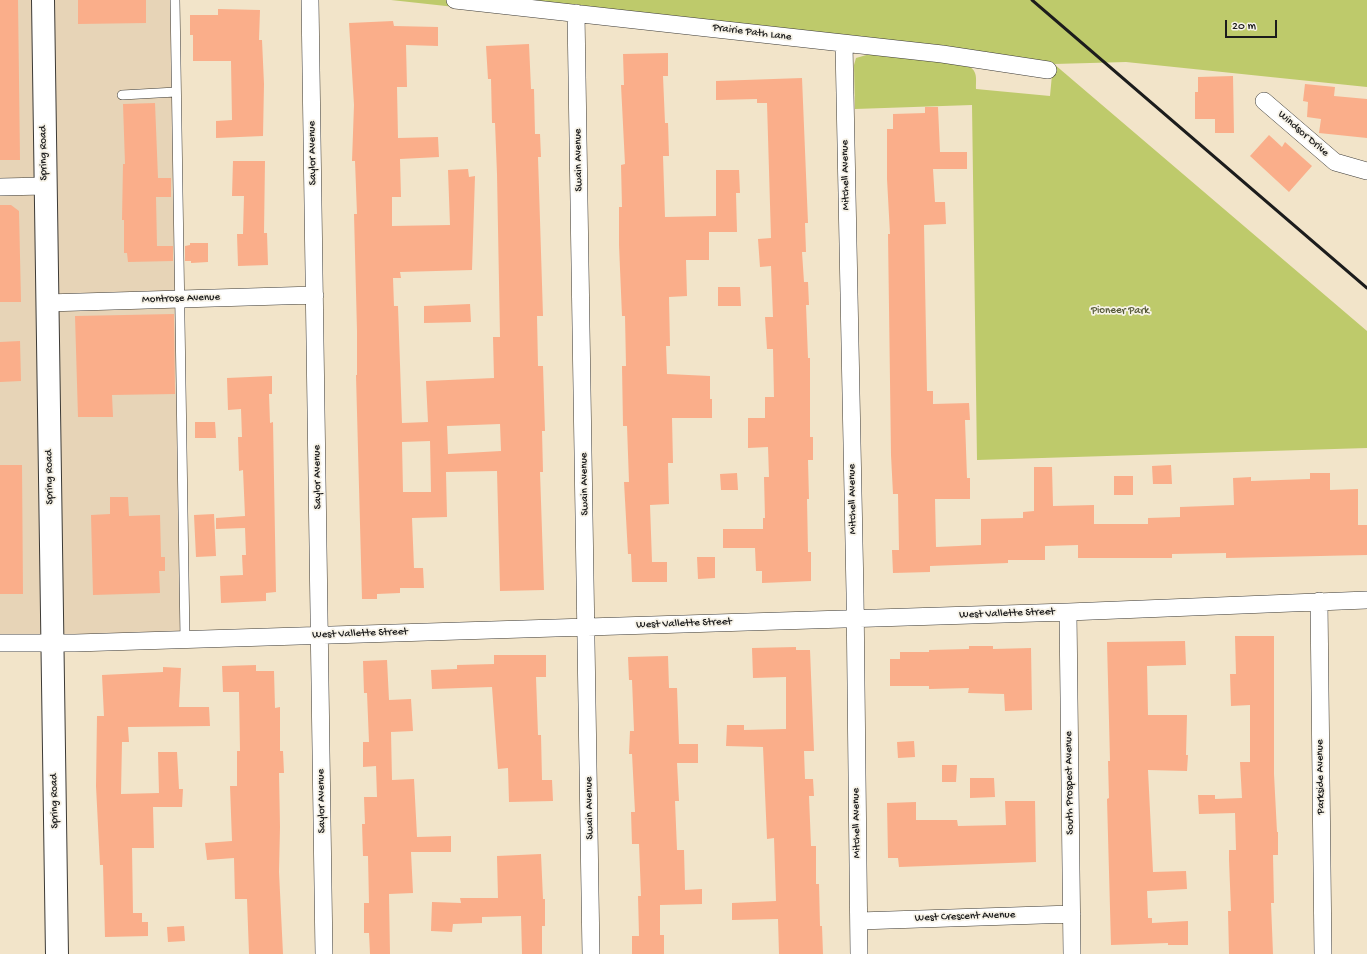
<!DOCTYPE html>
<html>
<head>
<meta charset="utf-8">
<style>
	body { margin:0 }
	#map { position:relative; width:1367px; height:954px; overflow:hidden; background:#f2e4c9; font-family:"Gochi Hand",sans-serif }
	canvas { display:block }
	.scale { position:absolute; left:1225px; top:20px; width:52px; height:18px; box-sizing:border-box; border:2px solid #1c1c1c; border-top:0; padding-left:5px; font-size:12px; line-height:14px; white-space:nowrap; color:#1c1c1c; -webkit-text-stroke:3px #f7f3e8; paint-order:stroke }
</style>
</head>
<body>
<div id="map">
<canvas width="1367" height="954"></canvas>
<div class="scale">20 m</div>
</div>
<script>
const context = document.querySelector('canvas').getContext('2d');
context.lineJoin = 'round';
function paint(path, color) { context.fillStyle = color; context.fill(path, 'evenodd'); }
function stroke(path, color, width, dash) { context.strokeStyle = color; context.lineWidth = width; context.lineCap = dash ? 'butt' : 'round'; context.setLineDash(dash || []); context.stroke(path); }
function write(font, color, halo, rows, align = 'center') {
  context.font = font + ' "Gochi Hand",sans-serif'; context.lineWidth = 3.5; context.setLineDash([]); context.textBaseline = 'middle'; context.strokeStyle = halo; context.fillStyle = color; for (const [text, x, y, turn = 0] of rows) {
    context.save(); context.translate(x, y); context.rotate((+turn || 0) * Math.PI / 180); context.textAlign = isNaN(turn) ? turn : align; if (halo) context.strokeText(text, 0, 0); context.fillText(text, 0, 0); context.restore();
  }
}
paint(new Path2D(`
	M 0,0 L 172,0 L 187,633 L 0,638 Z`), '#e7d4b7');
paint(new Path2D(`
	M 391,0 L 1367,0 L 1367,87 L 1126,62 L 1054,64 L 1367,331 L 1367,448 L 977,460 L 972,105 L 855,109 L 854,65 L 856,58 L 870,54 L 966,65 C 978,70 976,77 976,89 L 1050,96 L 1053,64 L 839,49 Z`), '#beca6b');
paint(new Path2D(`
	M 0,0 L 18,0 L 20,160 L 0,160 Z
	M 78,0 L 146,0 L 146,23 L 78,24 Z
	M 218,9 L 260,10 L 259,40 L 262,40 L 264,84 L 263,136 L 216,138 L 216,121 L 232,120 L 231,61 L 193,61 L 193,35 L 190,35 L 190,15 L 218,15 Z
	M 393,21 L 394,26 L 438,27 L 438,46 L 406,45 L 407,87 L 397,87 L 398,138 L 438,137 L 439,157 L 400,159 L 401,197 L 392,197 L 392,226 L 450,225 L 448,170 L 468,169 L 469,177 L 475,176 L 472,270 L 400,272 L 401,278 L 393,278 L 394,306 L 398,306 L 402,423 L 428,422 L 426,381 L 494,378 L 493,337 L 500,337 L 497,174 L 495,123 L 492,123 L 491,79 L 488,79 L 486,46 L 529,44 L 531,89 L 534,89 L 535,134 L 540,134 L 541,157 L 538,157 L 543,316 L 537,316 L 538,366 L 543,366 L 545,431 L 542,431 L 543,472 L 540,472 L 544,590 L 500,591 L 497,471 L 446,472 L 447,517 L 412,518 L 414,568 L 423,568 L 424,588 L 400,588 L 400,593 L 377,594 L 377,599 L 362,599 L 356,375 L 357,375 L 357,331 L 354,214 L 357,214 L 355,161 L 352,161 L 354,105 L 349,23 ZM 500,424 L 501,451 L 448,454 L 447,426 ZM 430,441 L 431,492 L 403,492 L 402,442 Z
	M 668,53 L 668,76 L 663,76 L 665,123 L 668,123 L 669,156 L 663,156 L 665,217 L 716,216 L 716,170 L 739,170 L 740,193 L 736,193 L 737,232 L 709,232 L 709,260 L 686,260 L 687,296 L 669,297 L 670,346 L 666,346 L 667,374 L 710,376 L 710,399 L 712,399 L 712,418 L 672,418 L 673,463 L 668,463 L 669,504 L 650,505 L 652,562 L 667,562 L 667,582 L 632,582 L 631,554 L 628,554 L 624,482 L 629,482 L 627,426 L 623,426 L 622,366 L 626,366 L 625,316 L 622,316 L 619,245 L 619,207 L 622,207 L 621,165 L 625,164 L 621,85 L 624,85 L 623,54 Z
	M 1233,76 L 1234,133 L 1215,133 L 1215,119 L 1195,119 L 1195,92 L 1198,92 L 1198,77 Z
	M 802,78 L 808,223 L 805,223 L 806,252 L 802,252 L 804,282 L 808,282 L 809,305 L 806,305 L 808,358 L 810,358 L 810,437 L 813,437 L 813,460 L 808,460 L 809,499 L 807,499 L 808,552 L 811,552 L 811,581 L 762,583 L 762,571 L 756,571 L 755,548 L 723,548 L 723,529 L 763,529 L 763,518 L 765,518 L 764,477 L 769,477 L 768,447 L 748,448 L 748,418 L 765,418 L 765,397 L 774,397 L 773,349 L 767,349 L 765,317 L 773,317 L 771,266 L 760,267 L 758,239 L 771,238 L 767,103 L 757,103 L 757,99 L 716,100 L 716,81 Z
	M 1305,84 L 1335,87 L 1334,96 L 1367,99 L 1367,138 L 1319,133 L 1321,119 L 1307,117 L 1308,102 L 1303,101 Z
	M 155,103 L 158,178 L 171,178 L 171,197 L 156,197 L 157,246 L 173,246 L 173,261 L 128,262 L 127,253 L 124,253 L 124,220 L 122,220 L 123,164 L 125,164 L 123,104 Z
	M 925,107 L 938,107 L 940,152 L 967,152 L 967,169 L 933,169 L 935,202 L 945,202 L 946,224 L 924,225 L 927,391 L 933,391 L 933,404 L 969,403 L 970,420 L 965,420 L 967,478 L 970,478 L 970,499 L 935,499 L 936,547 L 981,545 L 981,519 L 1023,518 L 1023,512 L 1034,511 L 1034,467 L 1052,467 L 1053,506 L 1094,505 L 1094,524 L 1148,524 L 1148,518 L 1180,517 L 1180,507 L 1234,505 L 1233,478 L 1251,477 L 1251,481 L 1310,479 L 1310,473 L 1330,473 L 1330,490 L 1358,489 L 1358,525 L 1367,525 L 1367,555 L 1226,558 L 1226,553 L 1172,554 L 1172,558 L 1078,558 L 1078,545 L 1045,546 L 1045,560 L 1008,560 L 1008,563 L 930,566 L 930,572 L 893,573 L 892,550 L 899,550 L 898,494 L 893,494 L 891,455 L 888,234 L 890,234 L 887,179 L 887,129 L 893,129 L 893,114 L 925,113 Z
	M 1269,135 L 1282,147 L 1285,142 L 1312,166 L 1289,192 L 1250,156 Z
	M 233,161 L 265,161 L 264,233 L 267,233 L 268,265 L 238,266 L 237,234 L 243,234 L 244,196 L 232,196 Z
	M 0,205 L 11,205 L 19,211 L 21,302 L 0,302 Z
	M 190,243 L 208,243 L 208,262 L 191,263 L 191,261 L 185,261 L 185,246 L 190,245 Z
	M 718,287 L 740,287 L 741,306 L 718,306 Z
	M 470,304 L 471,322 L 424,323 L 424,306 Z
	M 174,314 L 175,394 L 112,395 L 113,417 L 78,417 L 75,316 Z
	M 20,341 L 21,381 L 0,382 L 0,342 Z
	M 272,376 L 272,394 L 269,394 L 270,423 L 273,422 L 276,592 L 266,593 L 266,601 L 221,603 L 220,576 L 243,575 L 242,555 L 246,555 L 245,528 L 216,529 L 216,518 L 245,516 L 243,470 L 239,471 L 238,437 L 242,437 L 241,409 L 228,410 L 227,378 Z
	M 195,422 L 215,422 L 216,438 L 195,438 Z
	M 0,465 L 22,465 L 23,594 L 0,594 Z
	M 1171,465 L 1172,484 L 1153,484 L 1152,466 Z
	M 737,473 L 738,490 L 721,490 L 720,474 Z
	M 1114,476 L 1133,476 L 1133,495 L 1114,495 Z
	M 110,497 L 128,497 L 129,516 L 160,515 L 161,557 L 165,557 L 165,571 L 159,571 L 160,593 L 93,595 L 91,515 L 110,514 Z
	M 214,514 L 216,556 L 196,557 L 194,515 Z
	M 697,557 L 715,557 L 715,578 L 698,579 Z
	M 1235,636 L 1274,636 L 1274,774 L 1277,832 L 1278,832 L 1278,855 L 1273,855 L 1274,903 L 1271,903 L 1273,954 L 1229,954 L 1228,911 L 1231,911 L 1229,860 L 1229,850 L 1236,850 L 1235,813 L 1199,814 L 1198,795 L 1215,795 L 1215,799 L 1242,798 L 1240,762 L 1250,762 L 1250,705 L 1231,706 L 1230,674 L 1236,674 Z
	M 1185,641 L 1186,665 L 1147,666 L 1148,715 L 1187,715 L 1186,755 L 1188,755 L 1187,771 L 1148,770 L 1153,872 L 1186,871 L 1187,889 L 1147,891 L 1148,918 L 1152,918 L 1152,923 L 1188,921 L 1188,945 L 1168,945 L 1168,943 L 1111,945 L 1107,799 L 1109,798 L 1108,761 L 1110,761 L 1107,642 Z
	M 969,646 L 993,646 L 993,649 L 1031,648 L 1032,710 L 1005,711 L 1004,694 L 968,693 L 969,688 L 929,689 L 929,686 L 890,686 L 890,659 L 900,659 L 900,652 L 929,652 L 929,650 L 969,649 Z
	M 796,647 L 796,650 L 810,650 L 814,751 L 804,751 L 805,779 L 813,779 L 814,796 L 809,796 L 811,846 L 816,846 L 816,884 L 819,884 L 820,926 L 822,926 L 823,954 L 779,954 L 778,919 L 732,920 L 732,903 L 776,901 L 774,838 L 767,839 L 763,747 L 726,746 L 727,725 L 744,725 L 744,730 L 786,729 L 786,677 L 753,678 L 752,648 Z
	M 494,655 L 546,655 L 546,677 L 536,677 L 538,735 L 541,735 L 542,780 L 552,780 L 553,801 L 509,802 L 508,768 L 498,769 L 492,687 L 432,689 L 431,670 L 457,669 L 457,665 L 494,664 Z
	M 668,656 L 669,688 L 677,688 L 679,744 L 698,744 L 698,763 L 677,763 L 679,801 L 675,801 L 677,850 L 684,850 L 685,890 L 702,889 L 702,904 L 660,905 L 660,935 L 664,935 L 664,954 L 632,954 L 632,936 L 639,936 L 638,896 L 641,896 L 639,844 L 632,844 L 631,812 L 635,812 L 632,754 L 629,754 L 630,731 L 634,731 L 632,680 L 629,680 L 628,657 Z
	M 387,660 L 389,700 L 411,699 L 413,731 L 391,732 L 392,780 L 414,779 L 417,837 L 451,836 L 451,852 L 411,852 L 413,893 L 389,894 L 390,954 L 370,954 L 369,933 L 364,933 L 364,903 L 369,903 L 368,856 L 363,856 L 362,824 L 365,824 L 364,797 L 377,797 L 376,766 L 363,767 L 363,742 L 369,742 L 367,693 L 364,693 L 363,661 Z
	M 256,665 L 256,671 L 274,671 L 275,708 L 280,707 L 280,751 L 283,751 L 284,773 L 279,773 L 280,827 L 279,872 L 283,954 L 249,954 L 247,899 L 235,899 L 234,858 L 207,860 L 205,843 L 232,841 L 230,786 L 237,786 L 237,751 L 240,751 L 239,692 L 223,692 L 222,666 Z
	M 163,667 L 181,668 L 179,707 L 209,707 L 210,726 L 128,727 L 129,742 L 122,742 L 121,794 L 159,793 L 158,752 L 177,752 L 179,789 L 183,789 L 182,807 L 153,807 L 154,848 L 132,848 L 133,913 L 142,913 L 142,922 L 148,922 L 148,936 L 105,937 L 103,865 L 100,865 L 96,786 L 97,716 L 104,716 L 102,675 L 163,672 Z
	M 914,741 L 915,757 L 898,758 L 897,742 Z
	M 942,765 L 957,765 L 956,782 L 942,782 Z
	M 970,778 L 994,778 L 995,797 L 970,798 Z
	M 1005,801 L 1035,801 L 1036,862 L 899,867 L 898,858 L 888,858 L 887,803 L 916,802 L 916,820 L 957,820 L 958,826 L 1006,825 Z
	M 541,854 L 543,899 L 545,899 L 545,926 L 542,926 L 542,954 L 522,954 L 521,916 L 482,917 L 482,923 L 453,924 L 452,932 L 431,931 L 432,902 L 461,903 L 460,898 L 498,898 L 497,856 Z
	M 184,926 L 185,941 L 168,942 L 167,927 Z`), '#faae8a');
const service = new Path2D(`
	M 175,0 L 185,639
	M 122,95 L 176,92`);
const minor = new Path2D(`
	M 310,0 L 324,954
	M 455,0 L 942,54 L 1048,70
	M 576,13 L 591,954
	M 844,44 L 855,593 L 859,954
	M 1264,101 L 1335,162 L 1367,171
	M 0,187 L 45,186
	M 47,303 L 315,295
	M 1319,601 L 1323,954
	M 1068,612 L 1072,954
	M 0,643 L 75,643 L 1068,612 L 1367,600
	M 859,921 L 1072,914`);
const tertiary = new Path2D(`
	M 43,0 L 57,954`);
stroke(service, '#3c3a36', 10);
stroke(minor, '#3c3a36', 18);
stroke(tertiary, '#3c3a36', 24);
stroke(service, '#fff', 9);
stroke(minor, '#fff', 17);
stroke(tertiary, '#fff', 22);
stroke(new Path2D(`
	M 1032,0 L 1367,288`), '#1c1c1c', 3);
write('11px', '#1c1c1c', '#f7f3e8', [
	["Prairie Path Lane",752,33,7],
	["Windsor Drive",1303,134,41],
	["Spring Road",44,153,-91],
	["Saylor Avenue",313,153,-91],
	["Swain Avenue",579,160,-91],
	["Mitchell Avenue",846,175,-91],
	["Montrose Avenue",181,299,-2],
	["Spring Road",50,477,-91],
	["Saylor Avenue",318,477,-91],
	["Swain Avenue",585,484,-91],
	["Mitchell Avenue",853,499,-91],
	["West Vallette Street",1007,614,-2],
	["West Vallette Street",684,624,-2],
	["West Vallette Street",360,634,-2],
	["Parkside Avenue",1321,777,-91],
	["South Prospect Avenue",1070,783,-91],
	["Spring Road",55,801,-91],
	["Saylor Avenue",322,801,-91],
	["Swain Avenue",590,808,-91],
	["Mitchell Avenue",857,823,-91],
	["West Crescent Avenue",965,917,-2]
]);
write('11px', '#555938', '#f7f3e8', [
	["Pioneer Park",1120,311]
]);
</script>
</body>
</html>
